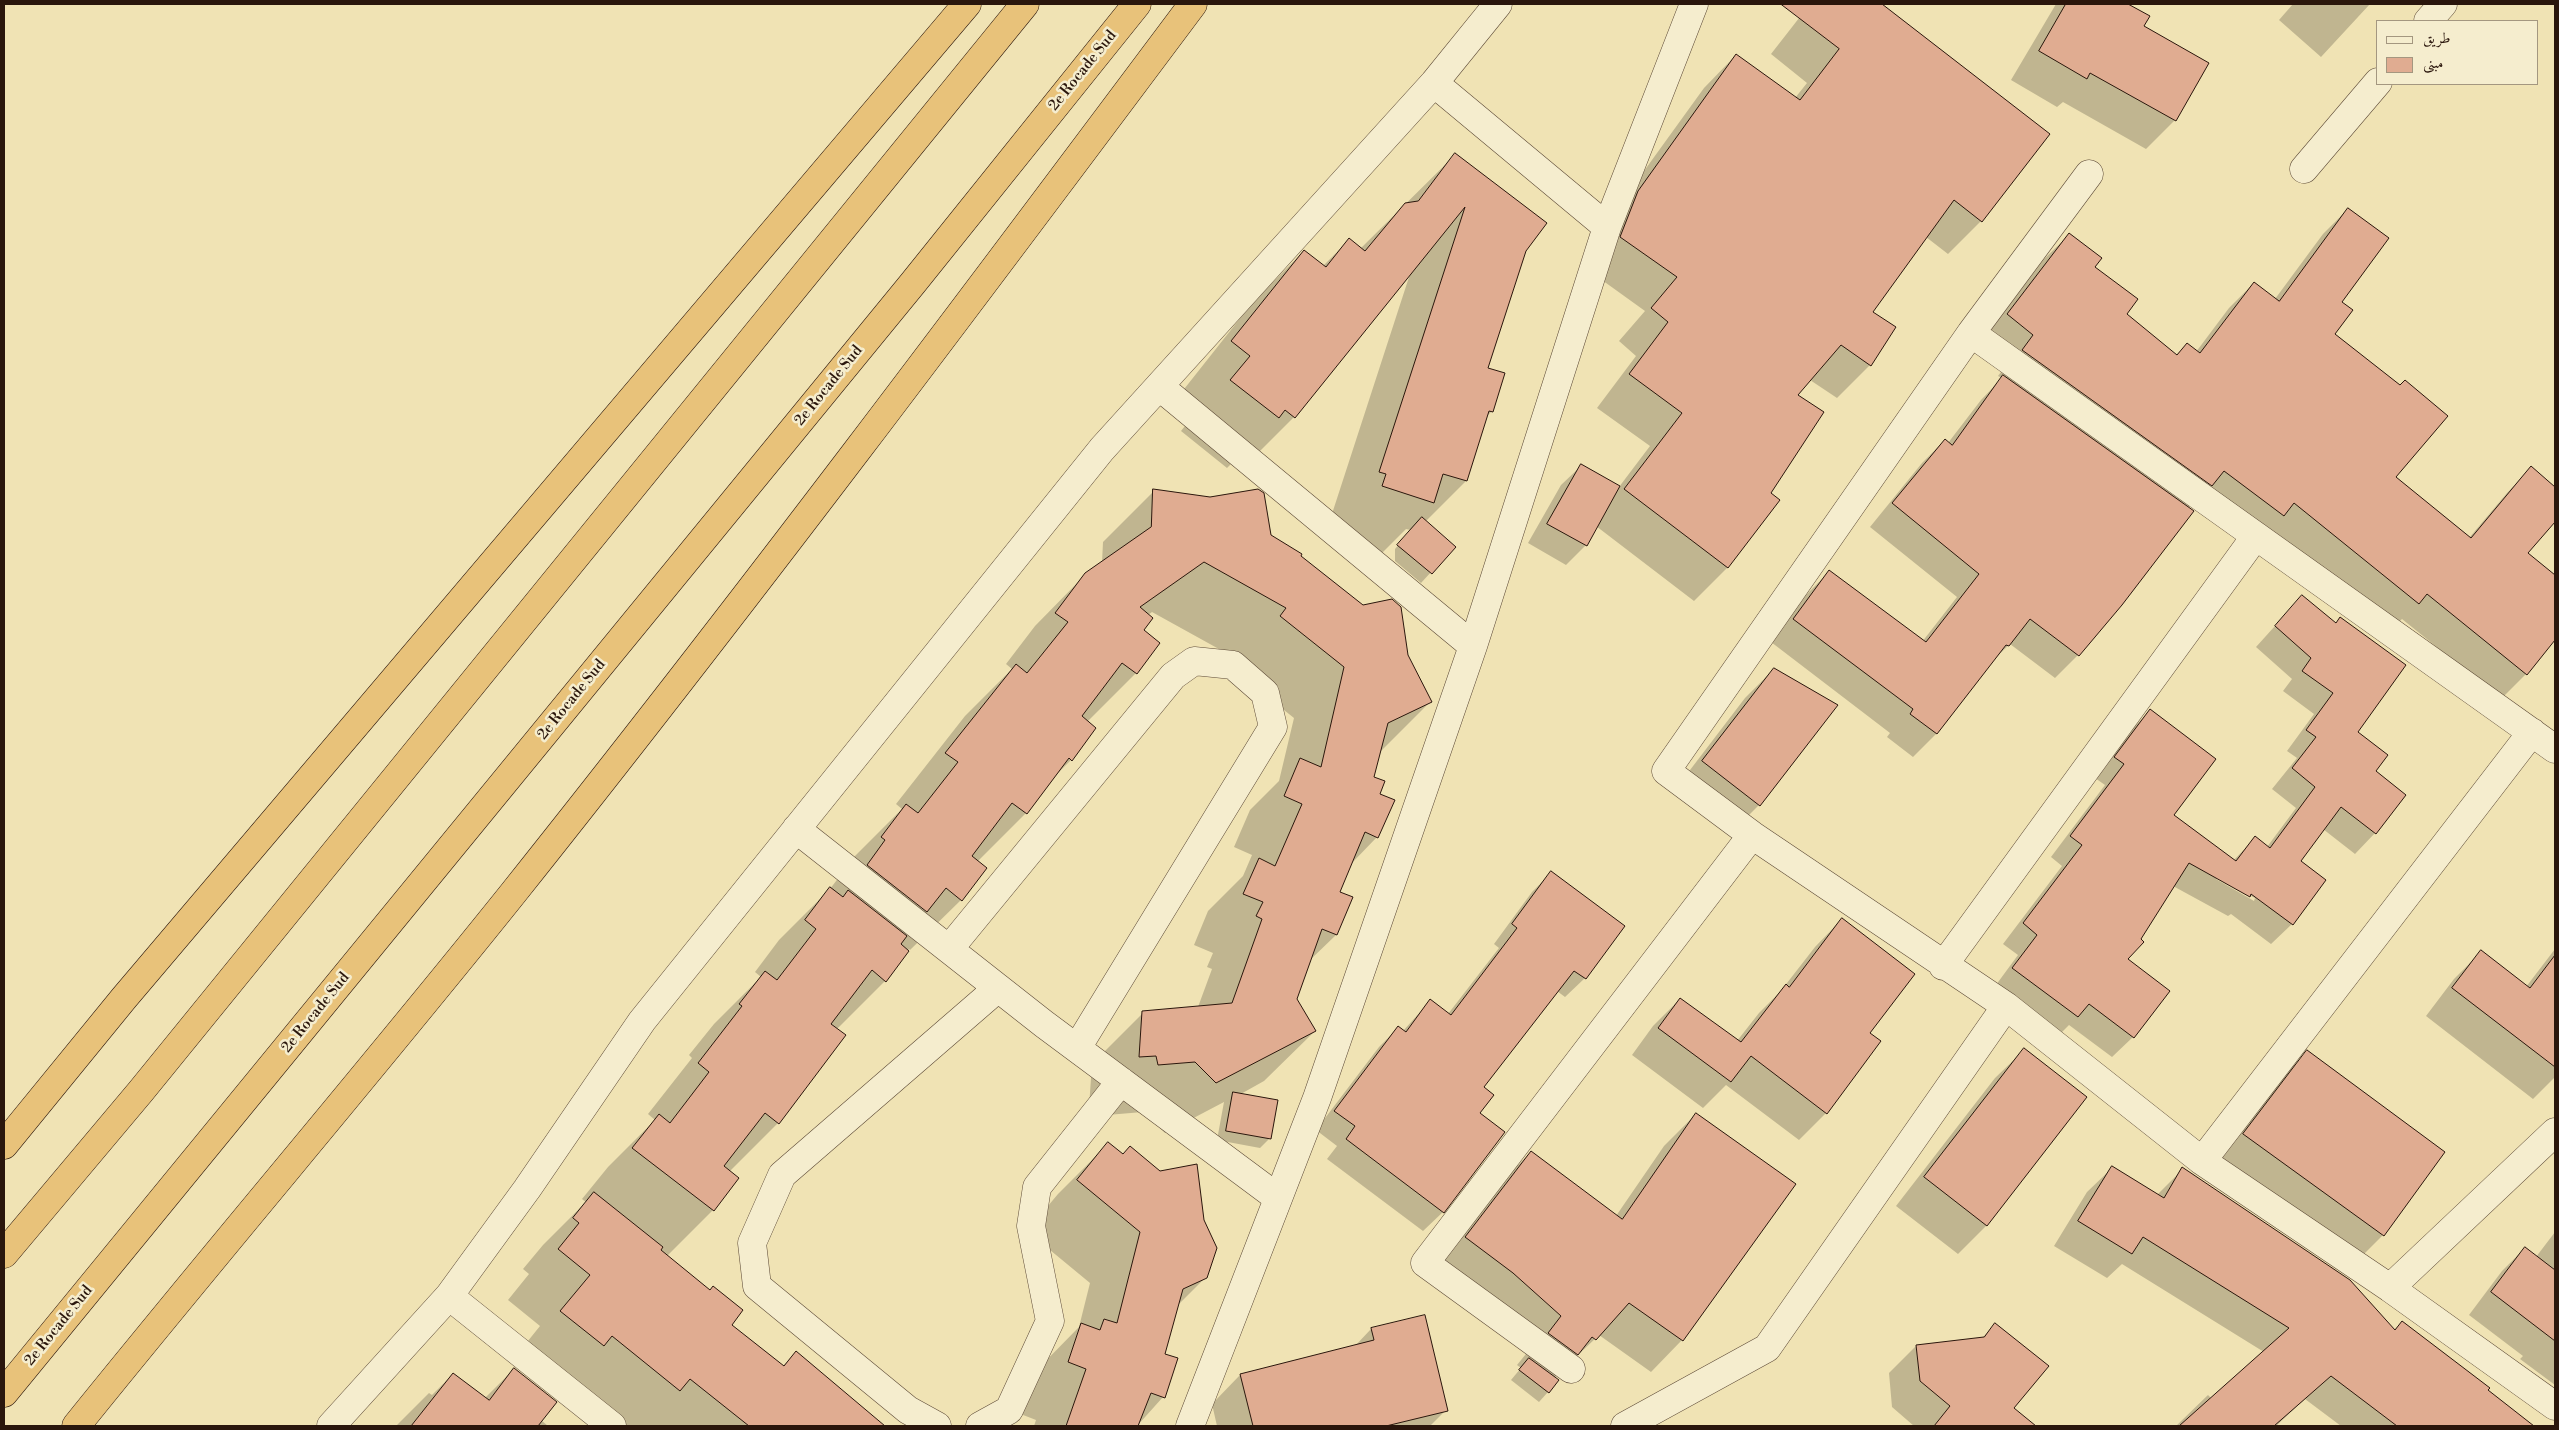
<!DOCTYPE html>
<html>
<head>
<meta charset="utf-8">
<style>
	body { margin:0 }
	#map { position:relative; width:2559px; height:1430px; overflow:hidden; background:#f0e3b4; font-family:"Libre Bodoni",Amiri,serif }
	canvas { display:block }
	.frame { position:absolute; inset:0; border:5px solid #2a160c; pointer-events:none }
	.legend { position:absolute; left:2376px; top:20px; width:162px; height:65px; box-sizing:border-box; background:#f5edce; border:1px solid #a49780; margin:0; padding:6px 9px; list-style:none; font-size:15px; color:#2a160c }
	.legend li { display:flex; align-items:center; gap:10px; height:25px }
	.legend b { width:25px; border:1px solid #a49780 }
</style>
</head>
<body>
<div id="map">
<canvas width="2559" height="1430"></canvas>
<div class="frame"></div>
<ul class="legend">
<li><b style="height:6px;background:#f5edce"></b>طريق</li>
<li><b style="height:14px;background:#e0ac91"></b>مبنى</li>
</ul>
</div>
<script>
const context = document.querySelector('canvas').getContext('2d');
context.lineJoin = 'round';
function paint(path, color) { context.fillStyle = color; context.fill(path, 'evenodd'); }
function stroke(path, color, width, dash) { context.strokeStyle = color; context.lineWidth = width; context.lineCap = dash ? 'butt' : 'round'; context.setLineDash(dash || []); context.stroke(path); }
function write(font, color, halo, rows, align = 'center') {
  context.font = font + ' "Libre Bodoni",serif'; context.lineWidth = 5; context.setLineDash([]); context.textBaseline = 'middle'; context.strokeStyle = halo; context.fillStyle = color; for (const [text, x, y, turn = 0] of rows) {
    context.save(); context.translate(x, y); context.rotate((+turn || 0) * Math.PI / 180); context.textAlign = isNaN(turn) ? turn : align; if (halo) context.strokeText(text, 0, 0); context.fillText(text, 0, 0); context.restore();
  }
}
paint(new Path2D(`
	M 1810,4 L 1880,4 L 2049,134 L 1981,221 L 1948,254 L 1926,237 L 1871,312 L 1870,365 L 1837,398 L 1810,380 L 1797,396 L 1769,493 L 1779,500 L 1727,568 L 1694,601 L 1596,526 L 1586,545 L 1566,565 L 1528,543 L 1561,485 L 1581,466 L 1619,487 L 1650,446 L 1597,408 L 1636,356 L 1619,341 L 1645,311 L 1588,270 L 1605,225 L 1704,88 L 1736,55 L 1795,98 L 1807,83 L 1771,54 Z
	M 2056,4 L 2126,4 L 2148,16 L 2142,27 L 2175,120 L 2146,149 L 2063,102 L 2057,107 L 2011,80 Z
	M 2293,4 L 2370,4 L 2321,57 L 2279,20 Z
	M 1455,155 L 1525,250 L 1487,368 L 1492,411 L 1486,417 L 1466,481 L 1425,522 L 1454,547 L 1421,583 L 1395,561 L 1395,549 L 1411,530 L 1406,529 L 1382,553 L 1329,523 L 1410,274 L 1294,417 L 1244,467 L 1235,460 L 1227,468 L 1181,431 L 1200,407 L 1181,393 L 1253,302 L 1304,251 L 1323,266 L 1349,240 L 1360,249 Z
	M 2348,209 L 2340,303 L 2333,334 L 2394,477 L 2469,538 L 2507,493 L 2531,468 L 2555,489 L 2555,520 L 2526,553 L 2555,577 L 2555,638 L 2526,674 L 2501,699 L 2402,619 L 2393,628 L 2270,529 L 2258,540 L 2200,496 L 2188,508 L 2078,655 L 2055,678 L 2010,644 L 1990,663 L 1936,734 L 1913,757 L 1887,737 L 1890,733 L 1771,642 L 1806,595 L 1829,572 L 1922,642 L 1957,597 L 1870,527 L 1922,463 L 1945,440 L 1948,443 L 1981,400 L 2002,378 L 1998,376 L 2010,360 L 1983,340 L 2044,259 L 2069,235 L 2125,314 L 2176,355 L 2187,344 L 2196,352 L 2229,308 L 2254,283 L 2275,299 L 2323,234 Z
	M 1154,491 L 1270,536 L 1299,556 L 1407,655 L 1430,702 L 1379,753 L 1373,778 L 1378,794 L 1377,837 L 1350,865 L 1339,892 L 1351,898 L 1336,935 L 1309,961 L 1296,999 L 1315,1031 L 1264,1081 L 1239,1095 L 1270,1138 L 1260,1148 L 1217,1140 L 1224,1102 L 1165,1133 L 1143,1112 L 1107,1115 L 1089,1107 L 1092,1064 L 1143,1013 L 1198,1007 L 1212,969 L 1207,967 L 1213,953 L 1194,945 L 1208,911 L 1243,876 L 1252,855 L 1234,847 L 1250,810 L 1279,781 L 1294,718 L 1230,667 L 1237,659 L 1152,612 L 1148,615 L 1142,630 L 1136,673 L 1087,722 L 1071,760 L 1052,779 L 1026,813 L 977,862 L 961,900 L 910,950 L 909,949 L 885,981 L 836,1030 L 778,1123 L 729,1172 L 713,1210 L 667,1256 L 730,1325 L 782,1367 L 796,1352 L 880,1424 L 878,1426 L 611,1426 L 562,1386 L 552,1396 L 511,1362 L 540,1326 L 508,1300 L 529,1274 L 523,1269 L 543,1245 L 586,1202 L 582,1199 L 608,1167 L 655,1120 L 648,1114 L 692,1058 L 689,1055 L 714,1024 L 761,977 L 755,972 L 779,940 L 830,889 L 855,856 L 902,809 L 896,804 L 965,716 L 1012,669 L 1006,664 L 1035,626 L 1086,574 L 1102,563 L 1103,542 Z
	M 2302,596 L 2374,771 L 2375,833 L 2355,854 L 2323,829 L 2299,862 L 2292,924 L 2271,944 L 2231,914 L 2228,916 L 2173,886 L 2126,960 L 2168,991 L 2133,1037 L 2112,1057 L 2069,1025 L 2057,1037 L 1993,989 L 2018,955 L 2003,944 L 2062,866 L 2051,857 L 2105,785 L 2095,778 L 2130,731 L 2150,711 L 2172,816 L 2233,861 L 2255,838 L 2267,847 L 2296,808 L 2272,789 L 2297,758 L 2287,751 L 2314,714 L 2283,691 L 2292,679 L 2256,647 ZM 2218,878 L 2255,898 L 2254,901 L 2216,879 Z
	M 1774,669 L 1837,705 L 1759,805 L 1730,834 L 1674,791 L 1745,698 Z
	M 1551,873 L 1585,978 L 1565,997 L 1557,991 L 1482,1087 L 1479,1113 L 1504,1132 L 1443,1212 L 1423,1231 L 1327,1159 L 1337,1146 L 1316,1130 L 1379,1047 L 1398,1028 L 1403,1031 L 1430,1001 L 1448,1014 L 1499,948 L 1494,944 L 1532,892 Z
	M 1842,919 L 1868,1033 L 1826,1113 L 1799,1140 L 1726,1085 L 1703,1108 L 1632,1055 L 1653,1026 L 1680,999 L 1737,1041 L 1759,1013 L 1780,992 L 1815,947 Z
	M 2555,949 L 2555,1077 L 2533,1099 L 2426,1016 L 2454,979 L 2481,952 L 2526,987 Z
	M 2024,1050 L 2086,1097 L 1986,1226 L 1958,1254 L 1896,1206 L 1995,1078 Z
	M 2307,1052 L 2383,1235 L 2354,1264 L 2215,1163 L 2278,1081 Z
	M 1696,1114 L 1682,1340 L 1651,1372 L 1599,1335 L 1554,1378 L 1548,1392 L 1539,1402 L 1511,1380 L 1521,1368 L 1517,1365 L 1530,1349 L 1434,1269 L 1499,1184 L 1531,1152 L 1616,1216 L 1664,1146 Z
	M 1108,1144 L 1206,1277 L 1177,1306 L 1164,1354 L 1163,1397 L 1137,1426 L 1034,1426 L 1036,1420 L 1018,1413 L 1031,1376 L 1079,1327 L 1090,1283 L 1027,1231 L 1058,1194 Z
	M 2112,1168 L 2157,1195 L 2183,1169 L 2394,1330 L 2402,1323 L 2532,1426 L 2341,1426 L 2305,1399 L 2276,1426 L 2176,1426 L 2208,1395 L 2212,1399 L 2264,1352 L 2122,1264 L 2107,1278 L 2054,1246 L 2087,1192 Z
	M 2555,1232 L 2555,1385 L 2520,1359 L 2523,1356 L 2469,1315 L 2502,1271 L 2525,1248 L 2536,1257 Z
	M 1996,1324 L 2012,1408 L 2034,1426 L 1914,1426 L 1892,1407 L 1889,1373 L 1916,1346 L 1982,1338 Z
	M 1371,1329 L 1446,1410 L 1430,1426 L 1217,1426 L 1212,1404 L 1240,1375 L 1355,1346 Z
	M 514,1369 L 541,1420 L 548,1426 L 396,1426 L 429,1393 L 432,1395 L 453,1374 L 485,1398 Z`), '#0003');
const building = new Path2D(`
	M 1781,4 L 1882,4 L 2050,134 L 1982,222 L 1954,200 L 1873,312 L 1896,327 L 1871,366 L 1841,345 L 1798,395 L 1824,412 L 1771,493 L 1780,500 L 1728,568 L 1624,489 L 1682,413 L 1629,374 L 1668,322 L 1651,308 L 1677,277 L 1620,237 L 1638,191 L 1736,54 L 1800,100 L 1839,49 Z
	M 2066,4 L 2128,4 L 2150,16 L 2144,26 L 2209,63 L 2176,121 L 2090,73 L 2087,79 L 2039,51 Z
	M 1455,153 L 1547,223 L 1526,251 L 1488,368 L 1505,373 L 1493,412 L 1489,411 L 1467,481 L 1443,474 L 1434,503 L 1382,486 L 1386,474 L 1379,472 L 1465,207 L 1295,418 L 1285,410 L 1279,418 L 1230,380 L 1250,356 L 1231,341 L 1304,250 L 1326,267 L 1349,238 L 1365,251 L 1405,203 L 1418,201 Z
	M 2348,208 L 2389,238 L 2342,302 L 2353,310 L 2335,334 L 2400,385 L 2405,380 L 2448,416 L 2396,477 L 2471,538 L 2531,466 L 2555,487 L 2555,522 L 2528,553 L 2555,575 L 2555,640 L 2527,675 L 2427,594 L 2419,604 L 2294,503 L 2284,516 L 2224,471 L 2212,486 L 2022,350 L 2033,335 L 2007,314 L 2069,233 L 2102,258 L 2095,267 L 2138,299 L 2127,314 L 2177,355 L 2187,343 L 2200,353 L 2254,282 L 2279,301 Z
	M 2003,375 L 2194,511 L 2122,605 L 2079,656 L 2030,619 L 2009,646 L 2006,645 L 1937,734 L 1910,714 L 1913,709 L 1793,619 L 1829,570 L 1926,642 L 1979,574 L 1892,503 L 1945,439 L 1952,445 Z
	M 1581,464 L 1620,486 L 1587,546 L 1547,524 Z
	M 1153,489 L 1210,497 L 1258,489 L 1264,493 L 1271,535 L 1302,554 L 1301,556 L 1363,605 L 1392,599 L 1401,607 L 1408,655 L 1432,702 L 1388,723 L 1374,777 L 1385,781 L 1380,794 L 1395,800 L 1378,838 L 1365,832 L 1340,892 L 1353,897 L 1337,935 L 1322,929 L 1297,999 L 1316,1031 L 1216,1083 L 1195,1062 L 1158,1065 L 1156,1056 L 1139,1057 L 1142,1011 L 1232,1003 L 1262,919 L 1256,916 L 1263,902 L 1243,894 L 1259,858 L 1275,866 L 1302,804 L 1284,796 L 1300,758 L 1321,767 L 1344,667 L 1280,616 L 1286,608 L 1204,562 L 1140,607 L 1153,618 L 1144,630 L 1160,643 L 1137,674 L 1122,663 L 1082,716 L 1096,728 L 1072,761 L 1069,758 L 1027,814 L 1012,803 L 972,856 L 987,868 L 962,901 L 946,888 L 927,912 L 867,865 L 885,840 L 881,837 L 906,804 L 918,813 L 958,762 L 945,753 L 1016,664 L 1027,673 L 1068,622 L 1055,613 L 1085,573 L 1151,527 Z
	M 1422,517 L 1456,547 L 1432,574 L 1397,545 Z
	M 2302,595 L 2336,623 L 2340,617 L 2406,665 L 2358,732 L 2388,755 L 2376,771 L 2406,795 L 2376,834 L 2341,807 L 2301,861 L 2326,880 L 2293,925 L 2251,894 L 2250,897 L 2189,863 L 2141,939 L 2144,942 L 2128,959 L 2170,991 L 2134,1038 L 2089,1004 L 2078,1017 L 2012,968 L 2037,935 L 2023,923 L 2082,845 L 2070,836 L 2124,764 L 2114,757 L 2150,709 L 2216,759 L 2174,815 L 2236,861 L 2255,836 L 2270,848 L 2315,787 L 2292,768 L 2316,737 L 2306,730 L 2333,693 L 2302,671 L 2311,658 L 2275,626 Z
	M 1774,668 L 1838,705 L 1760,806 L 1702,761 Z
	M 1551,871 L 1625,926 L 1586,979 L 1574,971 L 1484,1087 L 1494,1095 L 1480,1113 L 1505,1132 L 1444,1213 L 1346,1139 L 1355,1126 L 1334,1111 L 1398,1026 L 1406,1032 L 1430,999 L 1451,1015 L 1517,928 L 1512,924 Z
	M 830,887 L 843,897 L 848,890 L 907,936 L 901,944 L 909,951 L 886,982 L 872,970 L 831,1024 L 846,1035 L 779,1124 L 765,1113 L 724,1166 L 739,1178 L 714,1211 L 632,1148 L 659,1114 L 670,1123 L 709,1072 L 698,1063 L 742,1006 L 739,1004 L 765,971 L 777,980 L 816,929 L 805,920 Z
	M 1842,918 L 1915,974 L 1870,1033 L 1881,1041 L 1827,1114 L 1751,1056 L 1731,1082 L 1658,1028 L 1680,998 L 1741,1042 L 1786,984 L 1789,987 Z
	M 2481,950 L 2530,988 L 2555,955 L 2555,1067 L 2452,988 Z
	M 2024,1048 L 2087,1097 L 1987,1226 L 1924,1177 Z
	M 2307,1050 L 2445,1152 L 2384,1236 L 2243,1134 Z
	M 1233,1092 L 1278,1100 L 1271,1139 L 1226,1131 Z
	M 1696,1113 L 1796,1184 L 1683,1341 L 1629,1303 L 1596,1340 L 1592,1337 L 1578,1355 L 1548,1333 L 1561,1316 L 1513,1273 L 1465,1237 L 1531,1151 L 1622,1219 Z
	M 1108,1142 L 1123,1154 L 1130,1146 L 1160,1171 L 1197,1164 L 1204,1220 L 1217,1248 L 1207,1278 L 1183,1289 L 1165,1354 L 1178,1358 L 1165,1398 L 1151,1393 L 1138,1426 L 1066,1426 L 1086,1369 L 1068,1362 L 1081,1323 L 1100,1330 L 1104,1319 L 1117,1323 L 1140,1232 L 1077,1180 Z
	M 2112,1166 L 2164,1198 L 2182,1167 L 2350,1280 L 2395,1330 L 2402,1321 L 2490,1388 L 2488,1390 L 2534,1426 L 2397,1426 L 2331,1376 L 2274,1426 L 2179,1426 L 2289,1328 L 2143,1237 L 2132,1254 L 2078,1221 Z
	M 594,1192 L 663,1247 L 661,1250 L 710,1290 L 713,1286 L 743,1310 L 732,1325 L 784,1366 L 796,1351 L 885,1426 L 749,1426 L 690,1379 L 680,1391 L 612,1336 L 604,1346 L 560,1311 L 590,1275 L 558,1249 L 579,1223 L 573,1218 Z
	M 2525,1247 L 2555,1270 L 2555,1341 L 2491,1292 Z
	M 1425,1315 L 1448,1411 L 1386,1426 L 1253,1426 L 1240,1374 L 1374,1340 L 1371,1328 Z
	M 1995,1323 L 2049,1366 L 2014,1408 L 2036,1426 L 1934,1426 L 1950,1406 L 1920,1381 L 1916,1345 L 1984,1337 Z
	M 1529,1358 L 1559,1380 L 1549,1393 L 1519,1370 Z
	M 514,1368 L 557,1402 L 538,1426 L 411,1426 L 453,1373 L 489,1400 Z`);
paint(building, '#e0ac91');
stroke(building, '#2a160c', 1);
const minor = new Path2D(`
	M 2428,21 L 2443,4
	M 1434,83 L 1607,227
	M 2304,169 L 2378,82
	M 1971,333 L 2555,749
	M 1160,387 L 1473,646
	M 796,829 L 1044,1024 L 1278,1198
	M 1752,835 L 1666,771 L 1971,333 L 2089,174
	M 949,949 L 1173,676 L 1194,661 L 1233,665 L 1265,693 L 1273,727 L 1077,1048
	M 1943,966 L 2255,537
	M 2202,1161 L 2532,732
	M 2390,1288 L 2555,1132
	M 449,1296 L 612,1426
	M 1571,1369 L 1425,1263 L 1752,835 L 2006,1006 L 2202,1161 L 2390,1288 L 2555,1406
	M 331,1426 L 449,1296 L 527,1189 L 642,1021 L 1102,449 L 1434,83 L 1498,4
	M 937,1426 L 908,1410 L 757,1286 L 752,1243 L 782,1175 L 998,988
	M 980,1426 L 1009,1410 L 1050,1321 L 1031,1226 L 1037,1187 L 1121,1081
	M 1190,1426 L 1317,1098 L 1473,646 L 1607,227 L 1694,4
	M 1625,1426 L 1767,1348 L 2006,1006`);
const motorway = new Path2D(`
	M 4,1145 L 124,998 L 967,4
	M 4,1254 L 141,1091 L 1025,4
	M 4,1393 L 913,283 L 1137,4
	M 76,1426 C 220,1247 370,1072 514,892 C 746,601 970,302 1193,4`);
stroke(minor, '#5c4936', 29);
stroke(motorway, '#2a160c', 29);
stroke(minor, '#f5edce', 28);
stroke(motorway, '#e8c27a', 28);
write('15px', '#2a160c', '#f5edce', [
	["2e Rocade Sud",1083,71,-51],
	["2e Rocade Sud",829,386,-51],
	["2e Rocade Sud",572,700,-51],
	["2e Rocade Sud",316,1013,-51],
	["2e Rocade Sud",59,1326,-51]
]);
</script>
</body>
</html>
